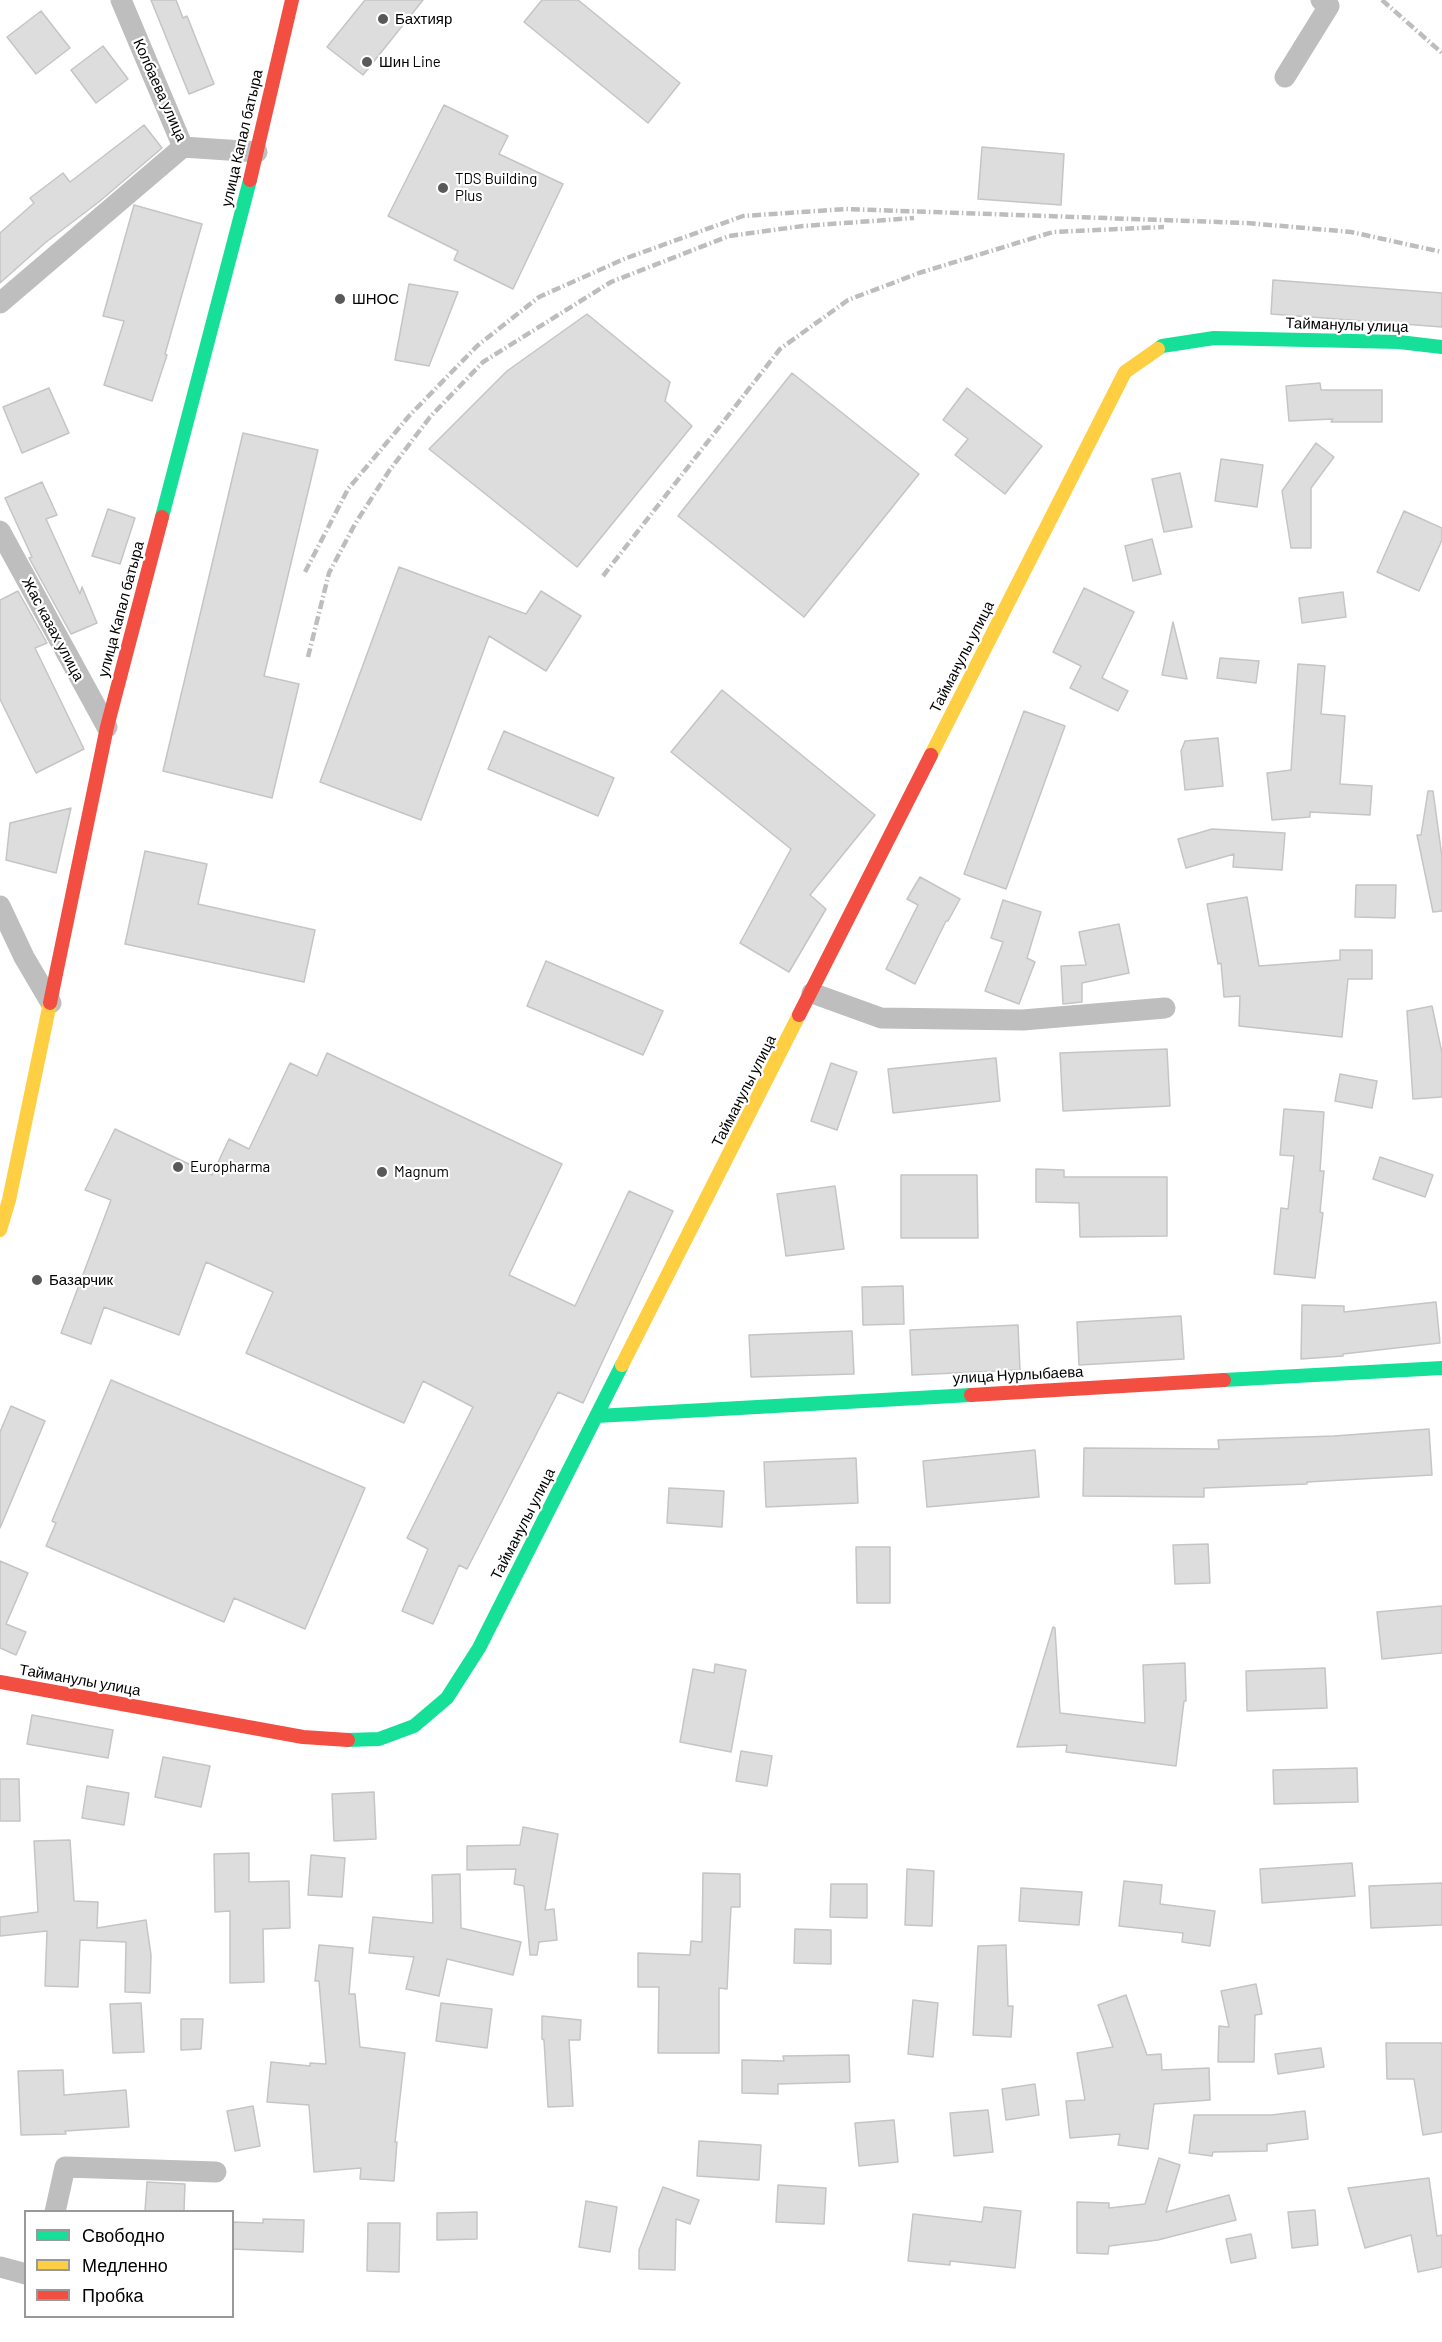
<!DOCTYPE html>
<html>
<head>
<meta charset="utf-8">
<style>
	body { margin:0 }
	#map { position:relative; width:1442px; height:2342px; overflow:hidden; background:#fff; font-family:Barlow,sans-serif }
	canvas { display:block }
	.legend { position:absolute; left:24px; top:2210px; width:210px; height:108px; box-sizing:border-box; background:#fff; border:2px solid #999; margin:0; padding:8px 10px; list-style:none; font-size:18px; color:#000 }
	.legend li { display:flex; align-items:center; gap:12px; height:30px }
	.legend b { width:30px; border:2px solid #999 }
</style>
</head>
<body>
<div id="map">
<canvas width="1442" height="2342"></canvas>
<ul class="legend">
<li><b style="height:8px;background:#16e098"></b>Свободно</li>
<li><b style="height:8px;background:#ffcf43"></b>Медленно</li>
<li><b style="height:8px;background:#f24e42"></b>Пробка</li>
</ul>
</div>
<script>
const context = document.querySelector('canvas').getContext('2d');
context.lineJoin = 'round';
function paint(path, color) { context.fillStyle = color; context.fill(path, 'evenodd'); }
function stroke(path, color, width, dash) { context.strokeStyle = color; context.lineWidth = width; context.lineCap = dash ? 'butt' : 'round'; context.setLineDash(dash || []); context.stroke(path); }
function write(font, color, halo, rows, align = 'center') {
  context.font = font + ' Barlow,sans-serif'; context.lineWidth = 4.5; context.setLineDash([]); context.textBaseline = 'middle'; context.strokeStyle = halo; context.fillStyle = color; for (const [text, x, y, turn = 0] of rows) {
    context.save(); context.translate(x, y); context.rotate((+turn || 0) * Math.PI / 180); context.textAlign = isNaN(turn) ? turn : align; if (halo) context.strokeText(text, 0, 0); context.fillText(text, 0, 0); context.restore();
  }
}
const building = new Path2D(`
	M 151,0 L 176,0 L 183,18 L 187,16 L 214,84 L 189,94 Z
	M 365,0 L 423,0 L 363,75 L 327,47 Z
	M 542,0 L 578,0 L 680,83 L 648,123 L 524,22 Z
	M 41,11 L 70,48 L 36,74 L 7,37 Z
	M 103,46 L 128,79 L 96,103 L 71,70 Z
	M 444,105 L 508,136 L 499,154 L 563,184 L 513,289 L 454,260 L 458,251 L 388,216 Z
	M 144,125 L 162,148 L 100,201 L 45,243 L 0,283 L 0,233 L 34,203 L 30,198 L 63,173 L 70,182 Z
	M 982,147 L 1064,154 L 1061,205 L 978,199 Z
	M 134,205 L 202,224 L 165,354 L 167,355 L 152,401 L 104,385 L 124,321 L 103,316 Z
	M 1273,280 L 1442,293 L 1442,327 L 1271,314 Z
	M 409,284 L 458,292 L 429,366 L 395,360 Z
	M 587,314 L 670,382 L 665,401 L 692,426 L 577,567 L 429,449 L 507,371 Z
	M 792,373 L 919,474 L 804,617 L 678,516 Z
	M 1320,383 L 1321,390 L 1382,390 L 1382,422 L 1331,422 L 1333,419 L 1289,421 L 1286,386 Z
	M 49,388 L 69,433 L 22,453 L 3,407 Z
	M 967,388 L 1042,446 L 1005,494 L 955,455 L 968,439 L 943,420 Z
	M 243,433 L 318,450 L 264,676 L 299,684 L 272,798 L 163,771 Z
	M 1316,443 L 1334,457 L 1311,488 L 1311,548 L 1291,548 L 1282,491 Z
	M 1221,459 L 1263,465 L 1257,507 L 1215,501 Z
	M 1180,473 L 1192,527 L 1164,532 L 1152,479 Z
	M 42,482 L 57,515 L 46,519 L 80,594 L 82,587 L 97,623 L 71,634 L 29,558 L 32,557 L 5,498 Z
	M 108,509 L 135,518 L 120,564 L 92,556 Z
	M 1404,511 L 1442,528 L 1442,540 L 1419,591 L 1377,572 Z
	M 1152,539 L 1161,574 L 1133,581 L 1125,546 Z
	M 399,567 L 526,614 L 541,591 L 581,616 L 546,671 L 489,636 L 421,820 L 320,782 Z
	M 1084,588 L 1134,612 L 1102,678 L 1128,691 L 1118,711 L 1070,688 L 1081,666 L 1053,652 Z
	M 18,591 L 47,643 L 35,648 L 84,749 L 36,773 L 0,699 L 0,600 Z
	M 1343,592 L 1346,617 L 1302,623 L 1299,598 Z
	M 1173,622 L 1187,679 L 1162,675 Z
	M 1220,658 L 1259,661 L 1256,683 L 1217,678 Z
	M 1298,664 L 1325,666 L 1321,714 L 1345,716 L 1340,784 L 1372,786 L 1370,815 L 1310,812 L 1310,817 L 1272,820 L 1267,773 L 1291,770 Z
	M 722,690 L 875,815 L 810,895 L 826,909 L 789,972 L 740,943 L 791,849 L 671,752 Z
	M 1024,711 L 1065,726 L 1006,889 L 964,874 Z
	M 504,731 L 614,778 L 598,816 L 488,769 Z
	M 1218,738 L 1223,786 L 1185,790 L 1181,751 L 1185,741 Z
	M 1428,791 L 1433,791 L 1442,857 L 1442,911 L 1433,912 L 1417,835 L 1421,835 Z
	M 71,808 L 56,873 L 6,860 L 10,823 Z
	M 1212,829 L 1285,833 L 1282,870 L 1233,867 L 1234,854 L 1186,868 L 1178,839 Z
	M 145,851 L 207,864 L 198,904 L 315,930 L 304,982 L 125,944 Z
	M 920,877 L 960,899 L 948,921 L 946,921 L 915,984 L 886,969 L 918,905 L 907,899 Z
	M 1356,885 L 1396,885 L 1395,918 L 1355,917 Z
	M 1247,897 L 1259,966 L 1340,960 L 1340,950 L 1372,950 L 1372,979 L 1348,979 L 1342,1037 L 1239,1026 L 1240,996 L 1224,997 L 1221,963 L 1218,964 L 1207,904 Z
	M 1003,900 L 1041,912 L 1027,958 L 1035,962 L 1019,1004 L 985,991 L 1003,942 L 991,938 Z
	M 1119,924 L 1129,973 L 1082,983 L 1082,1002 L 1063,1004 L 1061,966 L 1086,965 L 1079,932 Z
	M 546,961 L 663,1011 L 643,1055 L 527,1006 Z
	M 1432,1006 L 1442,1053 L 1442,1097 L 1413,1099 L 1407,1011 Z
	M 1167,1049 L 1170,1106 L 1063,1111 L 1060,1053 Z
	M 327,1053 L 562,1164 L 509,1275 L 575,1306 L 629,1191 L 673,1211 L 583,1403 L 558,1392 L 467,1569 L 459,1565 L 433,1624 L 402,1611 L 428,1549 L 407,1538 L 473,1407 L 423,1381 L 404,1423 L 246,1353 L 273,1292 L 206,1262 L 179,1335 L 104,1307 L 91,1344 L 61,1333 L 111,1200 L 85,1190 L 115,1129 L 212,1175 L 229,1139 L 249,1149 L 290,1063 L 317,1076 Z
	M 996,1058 L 1000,1101 L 893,1113 L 888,1069 Z
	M 831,1063 L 857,1072 L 837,1130 L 811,1121 Z
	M 1340,1074 L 1377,1081 L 1372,1108 L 1335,1101 Z
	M 1284,1109 L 1324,1112 L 1320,1171 L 1324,1171 L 1320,1212 L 1323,1213 L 1315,1278 L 1274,1274 L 1281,1208 L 1288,1209 L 1294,1156 L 1280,1155 Z
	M 1380,1157 L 1433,1175 L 1425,1197 L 1373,1179 Z
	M 1036,1169 L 1064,1170 L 1064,1177 L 1167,1177 L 1167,1236 L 1080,1237 L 1079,1203 L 1036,1202 Z
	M 901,1175 L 977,1175 L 978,1238 L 901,1238 Z
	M 835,1186 L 844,1249 L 786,1256 L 777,1194 Z
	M 903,1286 L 904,1324 L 863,1325 L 862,1287 Z
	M 1436,1302 L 1440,1343 L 1343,1354 L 1343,1356 L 1301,1359 L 1302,1305 L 1344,1306 L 1344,1312 Z
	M 1181,1316 L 1184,1359 L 1079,1365 L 1077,1322 Z
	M 1018,1325 L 1020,1370 L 912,1375 L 910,1330 Z
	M 852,1331 L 854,1374 L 751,1377 L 749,1335 Z
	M 111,1380 L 365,1488 L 305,1629 L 234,1598 L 224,1622 L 46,1546 L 56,1523 L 52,1521 Z
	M 11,1406 L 45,1421 L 0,1528 L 0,1432 Z
	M 1429,1429 L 1432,1475 L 1307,1482 L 1307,1484 L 1204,1488 L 1204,1497 L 1083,1496 L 1084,1448 L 1219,1449 L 1218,1440 L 1334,1436 Z
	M 1035,1450 L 1039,1497 L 927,1507 L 923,1461 Z
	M 856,1458 L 858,1503 L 766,1507 L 764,1462 Z
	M 669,1488 L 724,1491 L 722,1527 L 667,1523 Z
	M 1208,1544 L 1210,1583 L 1175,1584 L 1173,1545 Z
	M 856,1547 L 890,1547 L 890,1603 L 857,1603 Z
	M 0,1561 L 28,1573 L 6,1624 L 26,1632 L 16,1655 L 0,1648 Z
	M 1442,1606 L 1442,1653 L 1382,1659 L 1377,1612 Z
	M 1053,1627 L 1055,1628 L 1060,1713 L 1145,1723 L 1143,1665 L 1185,1663 L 1186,1701 L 1184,1701 L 1176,1766 L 1066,1752 L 1067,1745 L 1017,1747 Z
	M 715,1664 L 746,1670 L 731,1752 L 680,1742 L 693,1669 L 714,1673 Z
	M 1325,1668 L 1327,1708 L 1247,1711 L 1246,1671 Z
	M 32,1715 L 113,1730 L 108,1758 L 27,1744 Z
	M 741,1751 L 772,1756 L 767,1786 L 736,1781 Z
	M 163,1757 L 210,1766 L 201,1807 L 155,1797 Z
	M 1357,1768 L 1358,1802 L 1274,1804 L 1273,1770 Z
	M 0,1779 L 19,1779 L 20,1821 L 0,1821 Z
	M 87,1786 L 129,1793 L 124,1825 L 82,1818 Z
	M 374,1792 L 376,1839 L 334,1841 L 332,1794 Z
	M 523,1827 L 558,1834 L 545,1910 L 554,1909 L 557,1940 L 539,1942 L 537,1955 L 530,1955 L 524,1886 L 514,1884 L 516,1869 L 467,1870 L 467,1846 L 520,1845 Z
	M 70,1840 L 74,1901 L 98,1902 L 97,1928 L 146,1920 L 151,1955 L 150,1993 L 125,1992 L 126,1942 L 80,1940 L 78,1987 L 45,1986 L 47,1931 L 0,1936 L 0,1917 L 38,1912 L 34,1841 Z
	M 249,1853 L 249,1882 L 289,1881 L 290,1928 L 263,1929 L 264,1982 L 230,1983 L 230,1911 L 215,1912 L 214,1854 Z
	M 311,1855 L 345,1858 L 342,1897 L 308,1895 Z
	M 1352,1863 L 1355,1896 L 1262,1903 L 1260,1869 Z
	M 907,1869 L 934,1871 L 932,1926 L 905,1925 Z
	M 703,1873 L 740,1874 L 740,1907 L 731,1907 L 727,1989 L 719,1988 L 719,2053 L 658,2053 L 659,1987 L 638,1987 L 638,1953 L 690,1955 L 691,1941 L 702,1942 Z
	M 460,1874 L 461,1928 L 521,1942 L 513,1975 L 447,1959 L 439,1996 L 406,1989 L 414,1957 L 369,1953 L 373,1917 L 433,1923 L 432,1875 Z
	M 1124,1881 L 1162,1885 L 1160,1904 L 1215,1911 L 1210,1946 L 1182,1942 L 1183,1933 L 1119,1926 Z
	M 1442,1883 L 1442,1925 L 1371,1928 L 1369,1886 Z
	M 831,1884 L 867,1884 L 867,1918 L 830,1917 Z
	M 1021,1888 L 1082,1892 L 1079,1925 L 1019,1921 Z
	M 795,1929 L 831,1930 L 831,1964 L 794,1963 Z
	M 319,1945 L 353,1948 L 349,1994 L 355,1994 L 360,2047 L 405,2053 L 395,2142 L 397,2142 L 394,2181 L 360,2179 L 361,2168 L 314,2172 L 309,2105 L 267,2102 L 271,2062 L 310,2066 L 310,2063 L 326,2064 L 319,1981 L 315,1981 Z
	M 1006,1945 L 1008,2006 L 1013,2006 L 1011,2037 L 973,2035 L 978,1946 Z
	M 1256,1984 L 1262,2014 L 1255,2015 L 1254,2062 L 1218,2062 L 1219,2026 L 1229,2027 L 1221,1991 Z
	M 1126,1995 L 1147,2055 L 1161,2054 L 1162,2070 L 1209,2068 L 1210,2100 L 1154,2104 L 1148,2149 L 1118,2145 L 1120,2134 L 1070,2138 L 1066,2101 L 1085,2100 L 1077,2053 L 1113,2047 L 1098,2005 Z
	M 913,2000 L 938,2003 L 933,2057 L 908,2054 Z
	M 141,2003 L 144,2052 L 113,2053 L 110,2004 Z
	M 441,2003 L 492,2009 L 487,2048 L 436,2041 Z
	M 542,2016 L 581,2020 L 580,2040 L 569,2040 L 573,2106 L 548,2107 L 544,2040 L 542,2039 Z
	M 181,2019 L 203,2019 L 201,2049 L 181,2050 Z
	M 1386,2043 L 1442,2043 L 1442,2132 L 1423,2135 L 1414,2079 L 1387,2079 Z
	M 1321,2048 L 1324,2067 L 1278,2074 L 1275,2054 Z
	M 849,2055 L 850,2082 L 778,2084 L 778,2094 L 742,2093 L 742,2060 L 784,2061 L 783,2056 Z
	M 63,2070 L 64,2095 L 126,2090 L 129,2127 L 65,2131 L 66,2134 L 21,2135 L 18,2071 Z
	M 1035,2084 L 1039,2115 L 1006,2120 L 1002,2089 Z
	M 253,2106 L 260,2146 L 235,2151 L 227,2111 Z
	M 988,2110 L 993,2152 L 954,2156 L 950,2113 Z
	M 1305,2111 L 1308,2139 L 1267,2144 L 1267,2151 L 1213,2152 L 1212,2156 L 1189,2153 L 1194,2115 L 1271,2115 Z
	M 894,2120 L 898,2162 L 859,2166 L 855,2123 Z
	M 699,2141 L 761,2145 L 759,2180 L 697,2176 Z
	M 1159,2158 L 1180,2165 L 1166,2212 L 1229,2195 L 1236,2220 L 1158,2240 L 1109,2246 L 1108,2254 L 1077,2253 L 1077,2202 L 1109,2203 L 1109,2208 L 1145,2204 Z
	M 1429,2178 L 1437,2236 L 1442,2235 L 1442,2267 L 1418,2272 L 1411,2235 L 1365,2248 L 1348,2188 Z
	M 147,2182 L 185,2184 L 184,2211 L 145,2211 Z
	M 778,2185 L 826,2188 L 824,2224 L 776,2222 Z
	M 663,2187 L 699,2200 L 690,2224 L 676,2219 L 675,2270 L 639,2269 L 639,2250 Z
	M 586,2201 L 617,2207 L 610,2252 L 579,2247 Z
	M 984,2207 L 1021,2211 L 1015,2268 L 950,2261 L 950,2265 L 908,2261 L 913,2214 L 982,2222 Z
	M 1315,2210 L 1318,2245 L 1292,2248 L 1288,2212 Z
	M 477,2212 L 477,2239 L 437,2240 L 437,2213 Z
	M 263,2219 L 304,2220 L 303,2252 L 232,2249 L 232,2222 L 263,2223 Z
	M 368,2223 L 400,2223 L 399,2272 L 367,2271 Z
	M 1251,2234 L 1256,2258 L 1231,2263 L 1226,2239 Z`);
paint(building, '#ddd');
stroke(building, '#c5c5c5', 1.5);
stroke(new Path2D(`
	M 121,0 L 183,147 L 257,152
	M 1285,77 L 1329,6 L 1321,0
	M 0,303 L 183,147
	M 0,531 L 107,727
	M 0,906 L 24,957 L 51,1003
	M 812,993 L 881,1018 L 1023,1020 L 1165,1008
	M 55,2212 L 65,2167 L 216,2172
	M 0,2267 L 26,2274`), '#bebebe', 21);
stroke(new Path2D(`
	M 1158,349 L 1162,346 L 1214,338 L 1399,342 L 1442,347
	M 162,517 L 250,180
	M 1224,1380 L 1442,1368
	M 597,1416 L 971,1395
	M 348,1740 L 379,1739 L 414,1726 L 447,1698 L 479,1648 L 622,1365`), '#16e098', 14);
stroke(new Path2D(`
	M 931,755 L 1125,372 L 1158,349
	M 0,1230 L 9,1200 L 50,1003
	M 622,1365 L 799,1015`), '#ffcf43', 14);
stroke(new Path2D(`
	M 250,180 L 292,0
	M 50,1003 L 107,727 L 162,517
	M 799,1015 L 931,755
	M 971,1395 L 1224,1380
	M 0,1682 L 303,1737 L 348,1740`), '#f24e42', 14);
stroke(new Path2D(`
	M 1382,0 L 1442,53
	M 305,572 L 348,489 L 409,416 L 477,346 L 539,297 L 624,259 L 743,216 L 846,209 L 1247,223 L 1351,232 L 1442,252
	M 603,576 L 780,349 L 848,300 L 919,273 L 1053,232 L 1164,227
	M 308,657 L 329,573 L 355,524 L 389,471 L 430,417 L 483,362 L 611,282 L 729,236 L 803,226 L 914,218`), '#bdbdbd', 4.5, [9, 3, 1.5, 3]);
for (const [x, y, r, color] of [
	[383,19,6,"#595959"],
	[367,62,6,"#595959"],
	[443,188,6,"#595959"],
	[340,299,6,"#595959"],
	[178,1167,6,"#595959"],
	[382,1172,6,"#595959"],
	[37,1280,6,"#595959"]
]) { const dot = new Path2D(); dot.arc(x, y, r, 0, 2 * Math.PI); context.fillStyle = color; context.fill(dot); stroke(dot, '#fff', 2); }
write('15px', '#000', '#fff', [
	["Бахтияр",395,19],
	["Шин Line",379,62],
	["TDS Building",455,179],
	["Plus",455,196],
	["ШНОС",352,299],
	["Europharma",190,1167],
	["Magnum",394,1172],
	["Базарчик",49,1280]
], 'left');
write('15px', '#000', '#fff', [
	["Колбаева улица",160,90,66],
	["улица Капал батыра",242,138,-77],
	["Тайманулы улица",1347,325,2],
	["улица Капал батыра",121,609,-75],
	["Жас казах улица",53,629,62],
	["Тайманулы улица",962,657,-63],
	["Тайманулы улица",744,1091,-63],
	["улица Нурлыбаева",1018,1375,-3],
	["Тайманулы улица",523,1524,-63],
	["Тайманулы улица",80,1680,10]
]);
</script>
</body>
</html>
